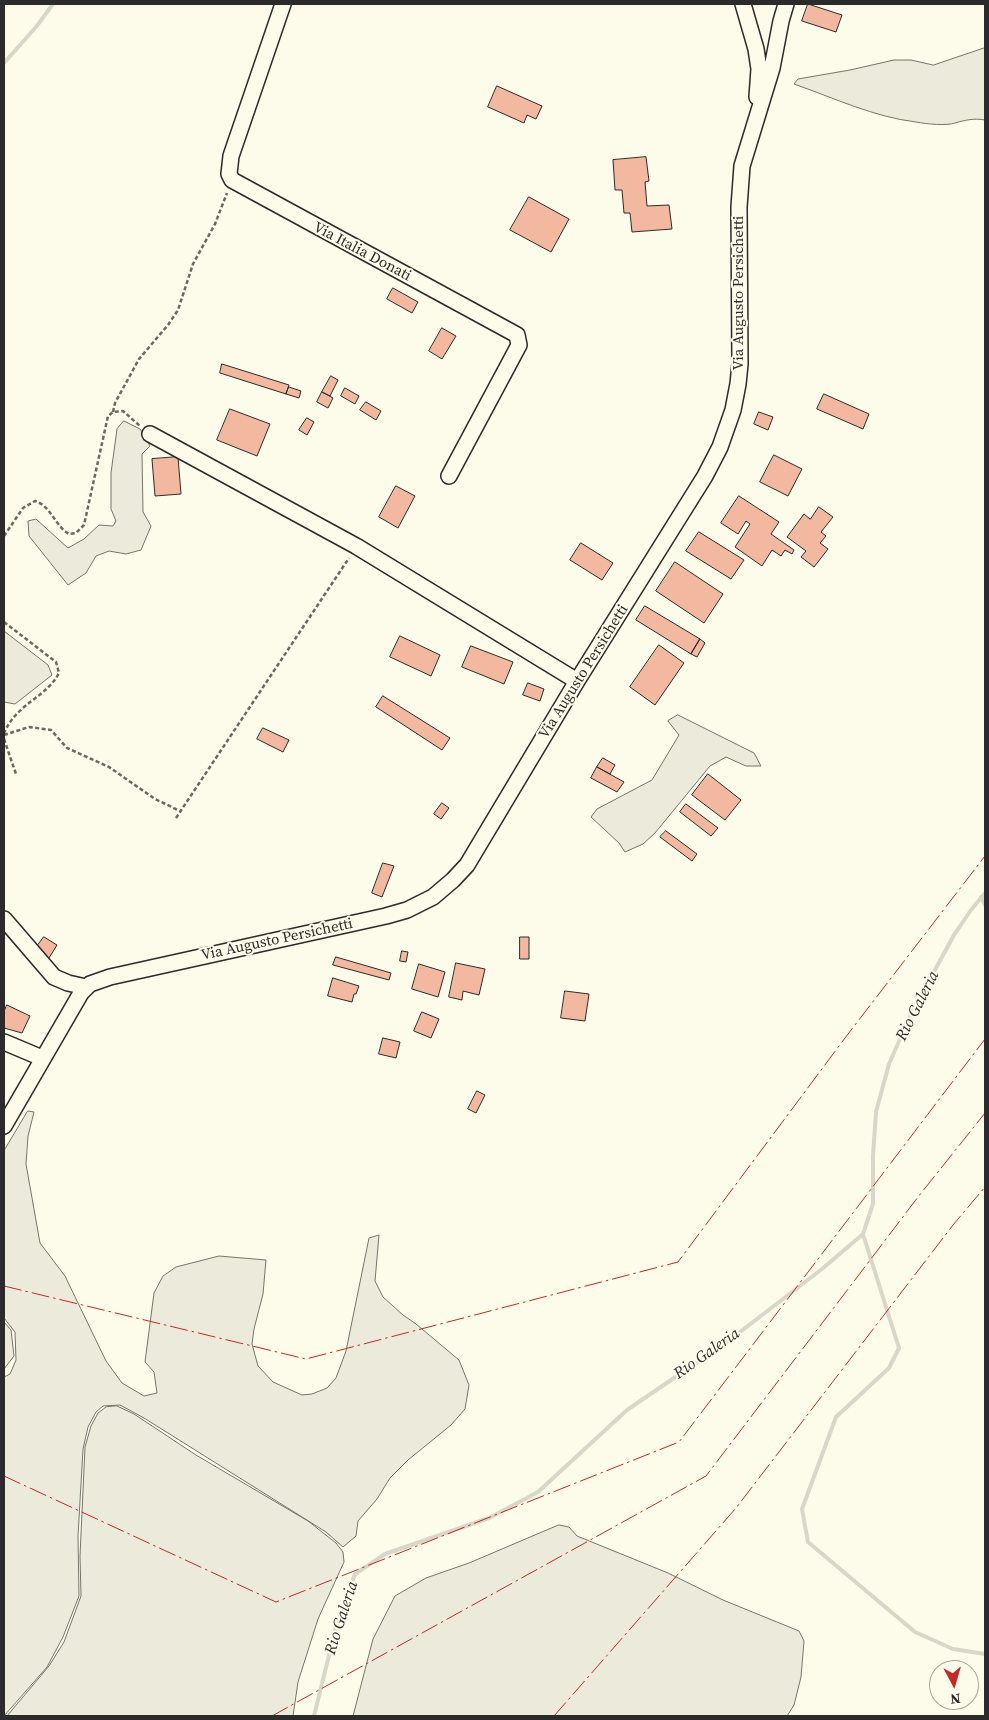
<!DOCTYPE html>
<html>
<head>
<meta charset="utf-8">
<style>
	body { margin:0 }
	#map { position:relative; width:989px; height:1720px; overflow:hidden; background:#fdfbea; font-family:"Source Serif 4",serif }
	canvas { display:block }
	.frame { position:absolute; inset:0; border:5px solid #2b2b2b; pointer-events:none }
	.north { position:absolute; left:929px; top:1660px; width:50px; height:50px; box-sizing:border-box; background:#fdfbea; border:1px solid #a9a89e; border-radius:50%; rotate:174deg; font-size:14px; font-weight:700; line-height:20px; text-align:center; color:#2b2b2b }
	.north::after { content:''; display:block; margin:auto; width:18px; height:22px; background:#c62828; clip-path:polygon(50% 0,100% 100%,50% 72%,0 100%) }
</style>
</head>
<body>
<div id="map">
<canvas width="989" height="1720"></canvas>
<div class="frame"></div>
<div class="north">N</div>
</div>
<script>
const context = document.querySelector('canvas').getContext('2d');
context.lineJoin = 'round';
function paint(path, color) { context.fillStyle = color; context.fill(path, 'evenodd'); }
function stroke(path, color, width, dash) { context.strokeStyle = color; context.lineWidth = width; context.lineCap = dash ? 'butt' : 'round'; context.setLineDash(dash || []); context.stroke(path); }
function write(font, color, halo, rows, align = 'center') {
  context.font = font + ' "Source Serif 4",serif'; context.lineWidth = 4; context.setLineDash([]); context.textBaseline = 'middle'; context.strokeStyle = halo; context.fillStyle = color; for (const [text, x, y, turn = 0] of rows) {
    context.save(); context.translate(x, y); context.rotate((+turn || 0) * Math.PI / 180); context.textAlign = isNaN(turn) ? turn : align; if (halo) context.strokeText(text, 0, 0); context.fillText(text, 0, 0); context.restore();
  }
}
const green = new Path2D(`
	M 985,48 L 985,120 C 975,118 965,120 955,123 C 947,126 926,124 916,122 C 874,117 834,98 794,84 L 798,79 L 850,70 L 894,60 L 911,60 L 933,65 Z
	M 124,421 L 140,429 L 150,446 L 142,454 L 143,512 L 151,526 L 141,550 L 126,554 L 109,551 L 96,556 L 86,573 L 68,585 L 29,536 L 28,521 L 36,519 L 68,548 L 84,539 L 99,525 L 113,526 L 116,521 L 111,509 L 111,473 L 117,429 Z
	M 4,631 L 48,665 L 52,675 L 15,704 L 4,702 Z
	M 678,715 L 754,753 L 761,766 L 746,766 L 726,757 L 710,766 L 655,833 L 643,844 L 625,852 L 619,843 L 591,817 L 597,809 L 652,780 L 679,735 L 668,721 Z
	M 28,1111 L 34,1112 L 28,1136 L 26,1164 L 40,1243 L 65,1276 L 106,1361 L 122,1383 L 144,1396 L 157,1393 L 154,1372 L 145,1362 L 154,1293 L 163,1276 L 176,1267 L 219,1256 L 266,1260 L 263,1294 L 254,1329 L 252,1344 L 258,1366 L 273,1382 L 302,1395 L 312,1394 L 327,1388 L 336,1378 L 346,1351 L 369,1238 L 379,1235 L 375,1281 L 383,1297 L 403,1315 L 416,1324 L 459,1360 L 469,1385 L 465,1409 L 451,1425 L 408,1460 L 390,1478 L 377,1499 L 358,1521 L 356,1536 L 343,1547 L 326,1532 L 144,1418 L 120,1405 L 103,1406 L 96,1412 L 88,1427 L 83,1449 L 78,1536 L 79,1596 L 63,1637 L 47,1667 L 4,1716 L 4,1377 L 10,1374 L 16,1360 L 15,1332 L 4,1318 L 4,1151 Z
	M 4,1322 L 11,1330 L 14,1356 L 4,1369 Z
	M 117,1406 L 134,1414 L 196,1455 L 308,1521 L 336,1543 L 343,1552 L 344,1562 L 318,1619 L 298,1682 L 293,1716 L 7,1716 L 49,1666 L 64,1642 L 81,1596 L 80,1556 L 85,1447 L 91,1426 L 98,1413 L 106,1407 Z
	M 559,1525 L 569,1527 L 577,1536 L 668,1573 L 723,1600 L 799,1631 L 804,1641 L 801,1677 L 794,1705 L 787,1716 L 353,1716 L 373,1639 L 395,1596 L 426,1578 L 469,1563 Z`);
paint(green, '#ecebdb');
stroke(green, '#74746e', 1);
stroke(new Path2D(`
	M 4,63 L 36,27 L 53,4
	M 981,897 L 985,905
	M 863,1234 L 899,1348 L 889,1368 L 836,1417 L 802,1509 L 808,1542 L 915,1632 L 953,1649 L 985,1654
	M 314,1716 L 335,1631 L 355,1574 L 385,1554 L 489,1518 L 538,1492 L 627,1410 L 727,1342 L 822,1269 L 863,1234 L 873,1204 L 873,1156 L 876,1112 L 889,1064 L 912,1012 L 954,935 L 971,910 L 985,893`), '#d8d7c9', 4);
const building = new Path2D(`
	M 808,4 L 842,15 L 836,32 L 802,21 Z
	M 497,86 L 542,106 L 536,119 L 527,115 L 524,123 L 488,107 Z
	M 646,157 L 649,181 L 645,182 L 647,206 L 669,205 L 672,229 L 632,232 L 630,213 L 624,213 L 622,190 L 615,190 L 613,160 Z
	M 529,197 L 569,219 L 551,252 L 510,230 Z
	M 393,288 L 418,302 L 412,313 L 387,299 Z
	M 442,328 L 456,336 L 442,359 L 429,351 Z
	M 222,364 L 289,385 L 286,394 L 220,373 Z
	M 331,376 L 338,380 L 330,396 L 322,392 Z
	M 289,387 L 301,391 L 299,398 L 286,394 Z
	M 345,388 L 359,396 L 355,404 L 341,396 Z
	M 322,392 L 333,398 L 328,408 L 317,402 Z
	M 824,394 L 869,414 L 863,429 L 817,409 Z
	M 366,402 L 381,411 L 376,420 L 360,410 Z
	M 230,409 L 270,424 L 257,456 L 217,440 Z
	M 759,412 L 773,417 L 768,430 L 754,424 Z
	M 307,418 L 314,422 L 307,435 L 299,430 Z
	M 774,455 L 802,469 L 788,496 L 760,482 Z
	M 178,457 L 181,494 L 155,496 L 152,459 Z
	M 396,486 L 415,496 L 398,528 L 379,517 Z
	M 739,496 L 779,522 L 771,534 L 794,550 L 792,554 L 785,550 L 781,556 L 772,550 L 762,566 L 735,547 L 750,524 L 746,521 L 738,534 L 721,523 Z
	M 819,507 L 833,517 L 821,532 L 826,536 L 820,543 L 828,549 L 814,567 L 801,557 L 806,551 L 787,537 L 804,514 L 810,519 Z
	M 699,532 L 744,560 L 731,579 L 686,551 Z
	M 581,543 L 613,563 L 602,580 L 570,560 Z
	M 675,562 L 723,594 L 704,623 L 656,591 Z
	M 645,606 L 700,639 L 691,654 L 636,620 Z
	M 400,636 L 440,655 L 431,676 L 390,657 Z
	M 700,639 L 705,643 L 697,657 L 691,654 Z
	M 659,645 L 684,663 L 655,705 L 630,687 Z
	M 471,646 L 513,662 L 504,684 L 462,667 Z
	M 528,683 L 544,689 L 540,701 L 523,695 Z
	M 383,696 L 450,738 L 442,750 L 376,707 Z
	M 263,728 L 289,740 L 283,752 L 257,739 Z
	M 603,758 L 615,765 L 610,774 L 597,767 Z
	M 597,767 L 624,782 L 617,792 L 591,778 Z
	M 708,774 L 741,800 L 725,820 L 692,795 Z
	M 442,803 L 449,808 L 441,819 L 434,814 Z
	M 686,804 L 718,828 L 711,836 L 680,812 Z
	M 666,831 L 697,854 L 692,861 L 660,837 Z
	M 383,863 L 394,866 L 382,897 L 372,893 Z
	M 44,937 L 57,945 L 49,958 L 35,949 Z
	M 520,937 L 529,937 L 529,959 L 520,959 Z
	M 402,951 L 408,952 L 406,962 L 400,961 Z
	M 336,957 L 391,973 L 389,980 L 333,965 Z
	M 456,963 L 485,969 L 479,995 L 463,991 L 462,1000 L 449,997 Z
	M 419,964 L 445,972 L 438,997 L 412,989 Z
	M 333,978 L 359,986 L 356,994 L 354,994 L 352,1002 L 328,996 Z
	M 565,991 L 589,994 L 585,1021 L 561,1018 Z
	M 7,1005 L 30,1016 L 22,1033 L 4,1028 L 4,1012 Z
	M 422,1012 L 439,1019 L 431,1038 L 414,1031 Z
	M 383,1038 L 400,1042 L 396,1058 L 379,1054 Z
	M 477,1091 L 485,1095 L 476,1113 L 468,1109 Z`);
paint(building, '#f2b8a0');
stroke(building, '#2b2b2b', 1);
const minor = new Path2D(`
	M 283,4 L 231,156 L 229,174 L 232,180 L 517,335 L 519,345 L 449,476
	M 743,4 L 756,49 L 759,69 L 757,97
	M 150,434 L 356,546 L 577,681
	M 4,919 L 54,977 L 68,983 L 86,987
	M 4,1042 L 42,1058
	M 4,1126 L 81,993 L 90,984 L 110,977 L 386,916 L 407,910 L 433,897 L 453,880 L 467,865 L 577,681 L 705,476 L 720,447 L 733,410 L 738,384 L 740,364 L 739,207 L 742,166 L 772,68 L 781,21 L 786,4`);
stroke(minor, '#2b2b2b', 18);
stroke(new Path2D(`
	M 113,412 L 115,403 L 139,359 L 168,325 L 178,310 L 193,264 L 215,224 L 227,193
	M 4,536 L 23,508 L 35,501 C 51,506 55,526 69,534 L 76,533 L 84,525 L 108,416 L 113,412 L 123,411 L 140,426
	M 4,622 L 56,662 L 59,673 C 47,697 17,703 4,733
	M 4,735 L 29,727 L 51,730 L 67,748 L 109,767 L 155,799 L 180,811
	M 4,739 L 16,774
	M 176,818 L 349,558`), '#6a6964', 2.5, [4, 2.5]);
stroke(minor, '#fdfbea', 15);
stroke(new Path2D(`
	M 4,1286 L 306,1359 L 678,1262 L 845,1038 L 985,856
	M 4,1476 L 276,1602 L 679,1442 L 985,1039
	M 272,1716 L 706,1476 L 918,1197 L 985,1113
	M 554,1716 L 736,1508 L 953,1225 L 985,1187`), '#c62828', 1, [18, 4, 2.5, 4]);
write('15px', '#2b2b2b', '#fdfbea', [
	["Via Italia Donati",362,252,28],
	["Via Augusto Persichetti",739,293,-90],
	["Via Augusto Persichetti",584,672,-58],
	["Via Augusto Persichetti",277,940,-12]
]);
write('italic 16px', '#2b2b2b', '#fdfbea', [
	["Rio Galeria",918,1006,-63],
	["Rio Galeria",707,1354,-35],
	["Rio Galeria",342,1618,-72]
]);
</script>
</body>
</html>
